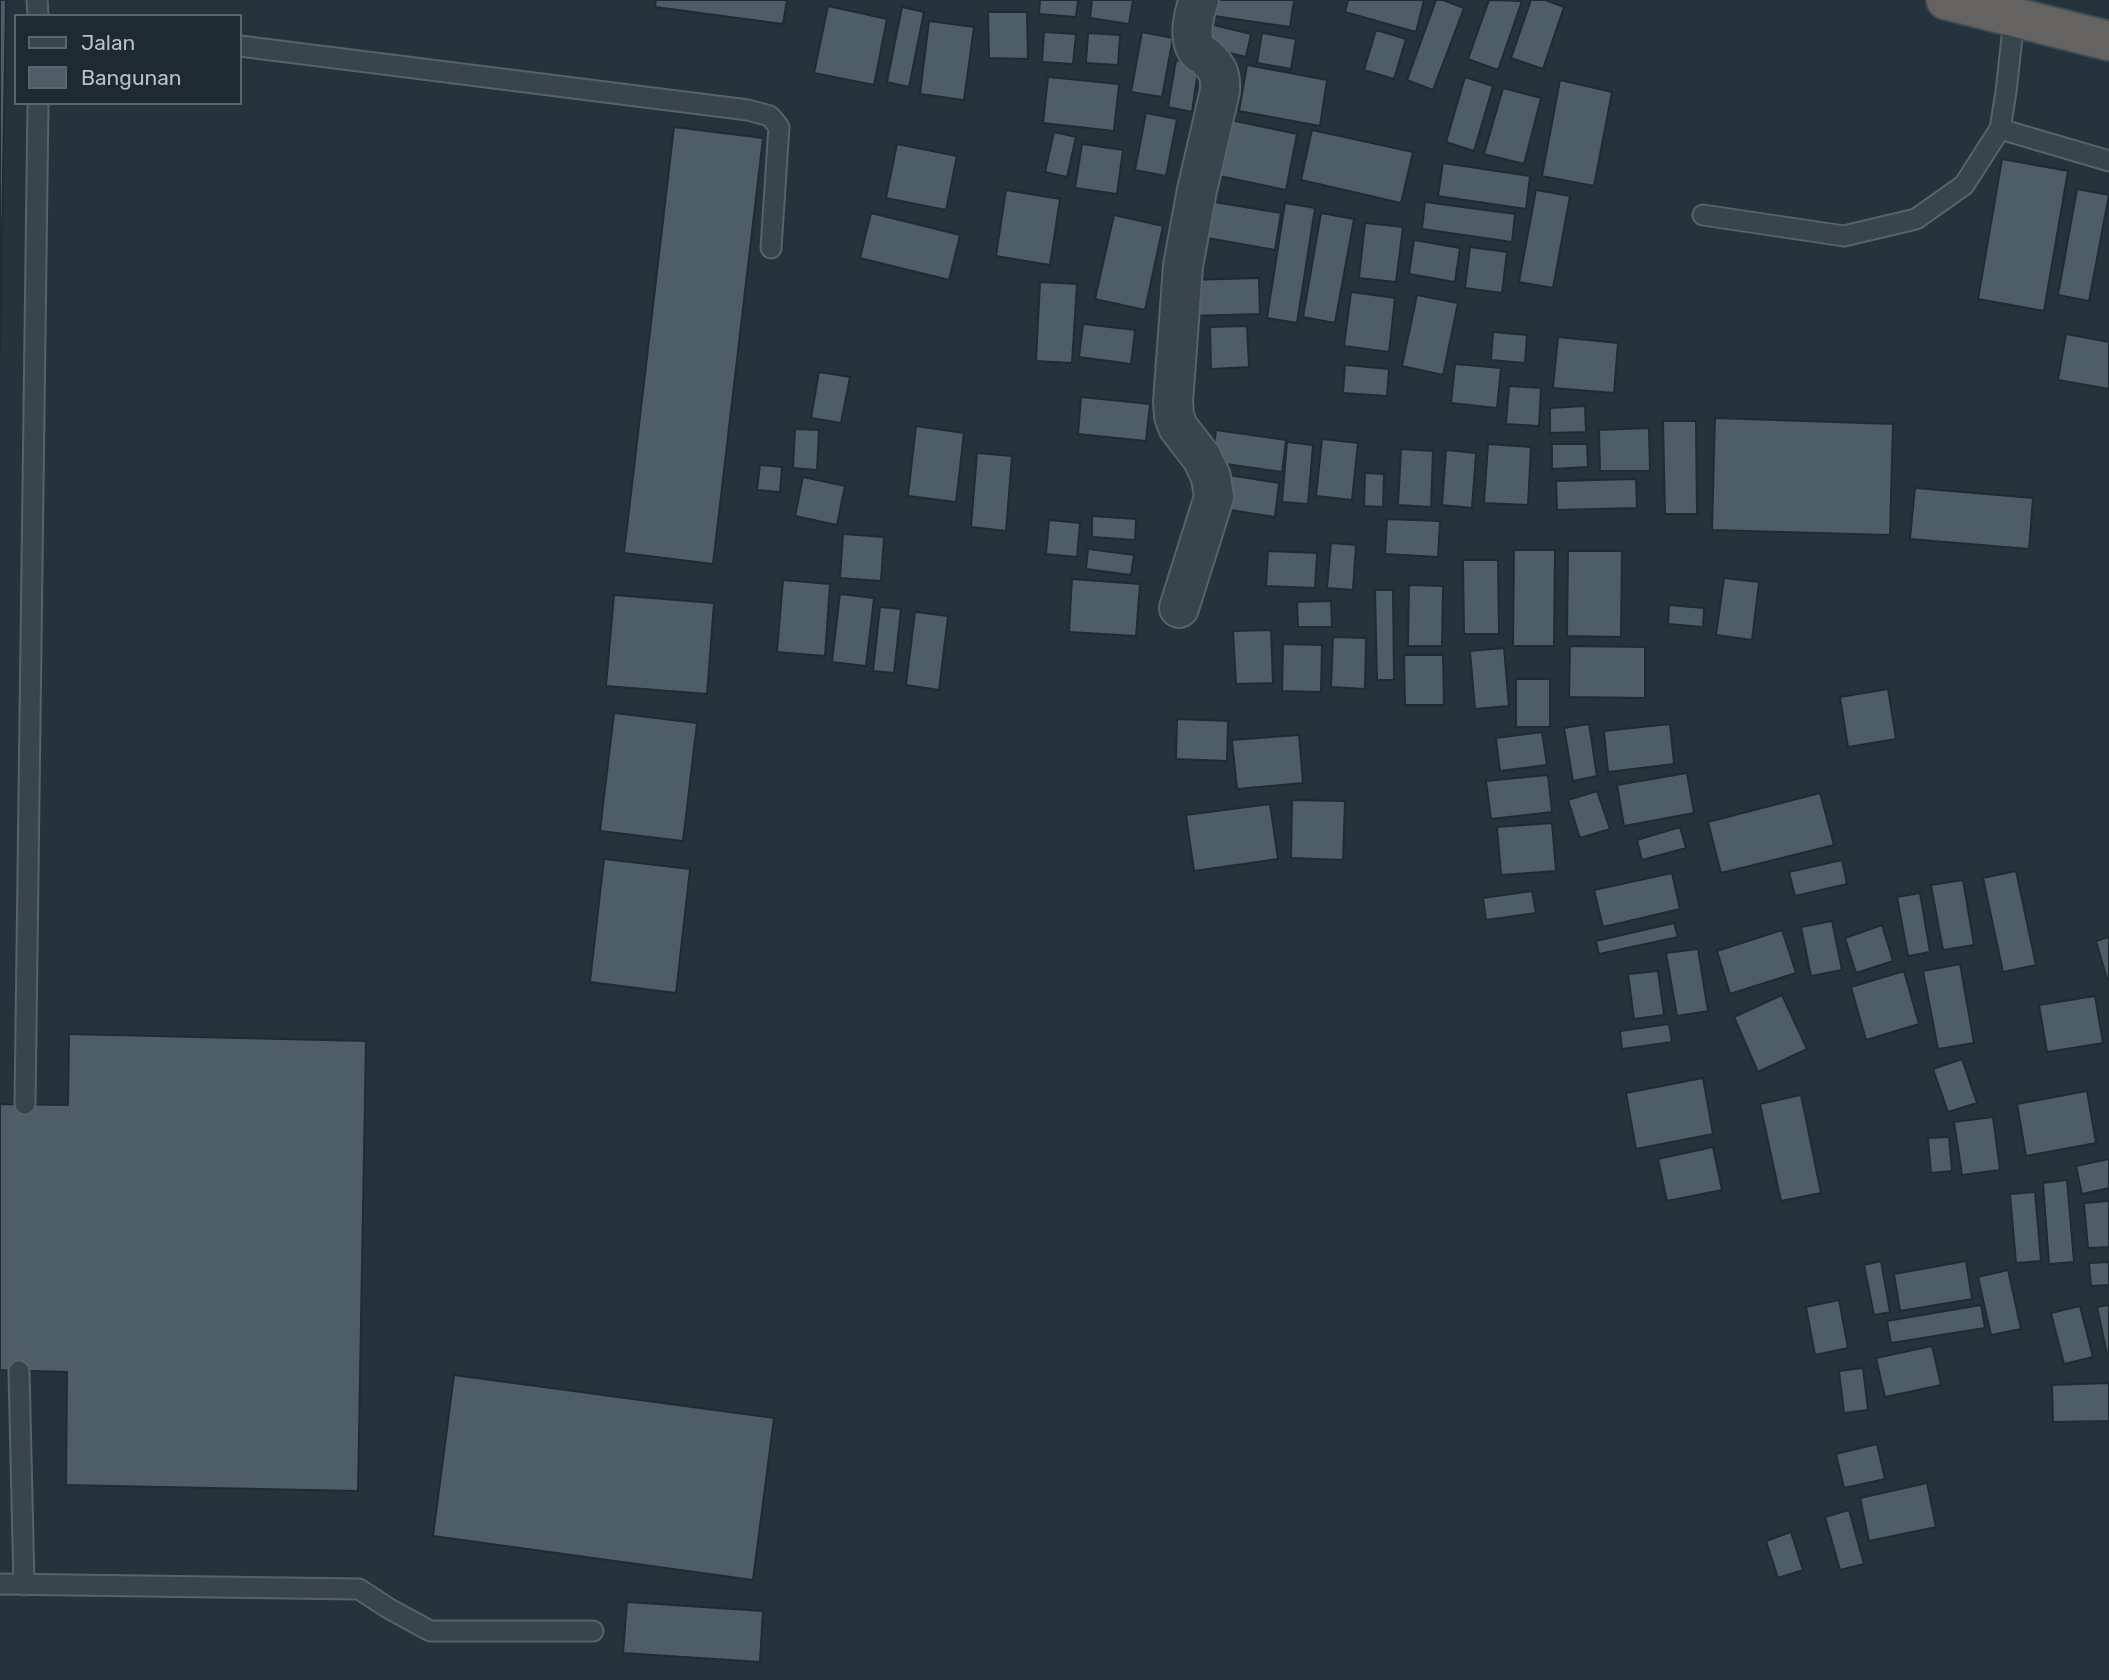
<!DOCTYPE html>
<html>
<head>
<meta charset="utf-8">
<style>
	body { margin:0 }
	#map { position:relative; width:2109px; height:1680px; overflow:hidden; background:#25333d; font-family:Rubik,sans-serif }
	canvas { display:block }
	.legend { position:absolute; left:14px; top:14px; width:228px; height:91px; box-sizing:border-box; background:#1e2a32; border:2px solid #5a666e; margin:0; padding:9px 12px; list-style:none; font-size:21px; color:#b5c0c8 }
	.legend li { display:flex; align-items:center; gap:14px; height:35px }
	.legend b { width:35px; border:2px solid #5a666e }
</style>
</head>
<body>
<div id="map">
<canvas width="2109" height="1680"></canvas>
<ul class="legend">
<li><b style="height:9px;background:#39454d"></b>Jalan</li>
<li><b style="height:19px;background:#4e5e68"></b>Bangunan</li>
</ul>
</div>
<script>
const context = document.querySelector('canvas').getContext('2d');
context.lineJoin = 'round';
function paint(path, color) { context.fillStyle = color; context.fill(path, 'evenodd'); }
function stroke(path, color, width, dash) { context.strokeStyle = color; context.lineWidth = width; context.lineCap = dash ? 'butt' : 'round'; context.setLineDash(dash || []); context.stroke(path); }
const building = new Path2D(`
	M 0,0 L 6,0 L 0,354 Z
	M 656,0 L 787,0 L 783,24 L 655,7 Z
	M 1040,0 L 1078,0 L 1076,17 L 1039,14 Z
	M 1092,0 L 1133,0 L 1129,24 L 1090,18 Z
	M 1216,0 L 1294,0 L 1290,27 L 1214,16 Z
	M 1348,0 L 1424,0 L 1416,32 L 1345,12 Z
	M 1436,0 L 1443,0 L 1464,8 L 1433,90 L 1407,80 Z
	M 1489,0 L 1522,1 L 1498,70 L 1468,59 Z
	M 1531,0 L 1545,0 L 1564,7 L 1543,69 L 1511,58 Z
	M 828,6 L 887,19 L 874,85 L 814,73 Z
	M 902,7 L 924,12 L 909,87 L 887,82 Z
	M 988,12 L 1027,12 L 1028,59 L 989,58 Z
	M 929,21 L 974,27 L 964,100 L 920,94 Z
	M 1205,23 L 1251,34 L 1246,57 L 1200,46 Z
	M 1376,30 L 1406,39 L 1394,79 L 1364,70 Z
	M 1044,32 L 1076,34 L 1073,64 L 1042,62 Z
	M 1142,32 L 1173,38 L 1162,97 L 1131,92 Z
	M 1088,33 L 1120,35 L 1118,65 L 1086,63 Z
	M 1262,33 L 1296,39 L 1291,69 L 1257,63 Z
	M 1176,60 L 1199,64 L 1192,112 L 1168,107 Z
	M 1247,65 L 1327,80 L 1320,126 L 1239,111 Z
	M 1048,77 L 1119,84 L 1114,131 L 1043,123 Z
	M 1465,77 L 1493,86 L 1474,151 L 1446,142 Z
	M 1560,80 L 1612,92 L 1594,186 L 1542,176 Z
	M 1503,88 L 1541,98 L 1524,164 L 1484,154 Z
	M 1146,113 L 1177,119 L 1166,176 L 1135,170 Z
	M 1221,118 L 1297,134 L 1286,190 L 1210,174 Z
	M 674,127 L 763,138 L 713,564 L 624,553 Z
	M 1312,130 L 1413,152 L 1401,203 L 1301,180 Z
	M 1054,132 L 1076,137 L 1067,177 L 1045,172 Z
	M 897,144 L 957,156 L 946,210 L 886,198 Z
	M 1082,144 L 1123,150 L 1117,194 L 1075,188 Z
	M 2002,159 L 2068,171 L 2044,311 L 1978,299 Z
	M 1443,163 L 1530,176 L 1526,209 L 1438,196 Z
	M 2077,189 L 2109,195 L 2089,301 L 2058,295 Z
	M 1006,190 L 1060,199 L 1050,265 L 996,256 Z
	M 1536,190 L 1570,196 L 1553,288 L 1519,282 Z
	M 1202,200 L 1281,213 L 1275,250 L 1196,236 Z
	M 1425,202 L 1515,214 L 1512,242 L 1422,229 Z
	M 1285,203 L 1315,208 L 1297,323 L 1267,318 Z
	M 871,213 L 960,235 L 949,280 L 860,258 Z
	M 1321,213 L 1354,219 L 1335,323 L 1303,317 Z
	M 1114,215 L 1163,226 L 1145,310 L 1095,299 Z
	M 1365,223 L 1403,227 L 1396,282 L 1359,278 Z
	M 1414,240 L 1460,248 L 1455,282 L 1409,274 Z
	M 1470,247 L 1507,252 L 1502,293 L 1465,288 Z
	M 1259,278 L 1260,314 L 1188,316 L 1187,280 Z
	M 1040,282 L 1077,284 L 1072,363 L 1036,361 Z
	M 1351,292 L 1395,298 L 1389,352 L 1344,346 Z
	M 1417,295 L 1458,303 L 1443,375 L 1402,366 Z
	M 1083,324 L 1135,330 L 1131,364 L 1079,357 Z
	M 1247,326 L 1249,367 L 1211,369 L 1210,327 Z
	M 1493,332 L 1527,335 L 1525,363 L 1491,360 Z
	M 2066,334 L 2109,342 L 2109,389 L 2058,380 Z
	M 1558,337 L 1618,343 L 1614,393 L 1553,388 Z
	M 1455,364 L 1501,368 L 1497,408 L 1451,403 Z
	M 1345,365 L 1389,369 L 1387,396 L 1343,393 Z
	M 819,372 L 850,377 L 841,423 L 811,418 Z
	M 1509,386 L 1541,388 L 1539,426 L 1506,424 Z
	M 1081,397 L 1150,404 L 1146,441 L 1078,434 Z
	M 1585,406 L 1586,432 L 1550,433 L 1550,408 Z
	M 1715,418 L 1893,424 L 1890,535 L 1712,530 Z
	M 1663,421 L 1696,421 L 1697,514 L 1665,514 Z
	M 916,426 L 964,433 L 956,502 L 908,496 Z
	M 1649,428 L 1650,471 L 1600,471 L 1599,430 Z
	M 795,429 L 819,430 L 817,470 L 793,468 Z
	M 1216,430 L 1286,440 L 1282,472 L 1212,462 Z
	M 1322,439 L 1358,443 L 1352,500 L 1316,496 Z
	M 1287,442 L 1313,445 L 1308,504 L 1282,502 Z
	M 1488,444 L 1531,447 L 1528,505 L 1484,503 Z
	M 1552,444 L 1587,444 L 1588,467 L 1552,469 Z
	M 1401,449 L 1433,451 L 1431,507 L 1398,505 Z
	M 1446,450 L 1476,453 L 1472,508 L 1442,505 Z
	M 977,453 L 1012,456 L 1006,531 L 971,527 Z
	M 760,465 L 782,467 L 780,492 L 757,490 Z
	M 1365,473 L 1384,474 L 1383,507 L 1364,506 Z
	M 1222,474 L 1279,483 L 1275,517 L 1217,508 Z
	M 803,477 L 845,486 L 837,525 L 795,516 Z
	M 1636,479 L 1637,508 L 1557,510 L 1556,481 Z
	M 1915,488 L 2033,498 L 2029,549 L 1910,539 Z
	M 1092,516 L 1136,519 L 1135,540 L 1092,537 Z
	M 1387,519 L 1440,521 L 1438,557 L 1385,554 Z
	M 1049,520 L 1080,523 L 1077,557 L 1046,554 Z
	M 843,534 L 884,537 L 881,581 L 840,578 Z
	M 1331,543 L 1356,545 L 1353,590 L 1327,588 Z
	M 1088,549 L 1134,555 L 1131,575 L 1086,569 Z
	M 1514,550 L 1555,550 L 1554,646 L 1513,646 Z
	M 1268,551 L 1317,553 L 1315,588 L 1266,586 Z
	M 1568,551 L 1622,551 L 1621,637 L 1567,636 Z
	M 1463,560 L 1498,560 L 1499,634 L 1464,634 Z
	M 1724,578 L 1759,582 L 1752,640 L 1716,635 Z
	M 1072,579 L 1140,584 L 1136,636 L 1069,632 Z
	M 783,580 L 830,584 L 825,656 L 777,652 Z
	M 1409,585 L 1443,586 L 1442,646 L 1408,646 Z
	M 1375,590 L 1393,590 L 1394,680 L 1377,680 Z
	M 840,594 L 874,598 L 866,666 L 832,662 Z
	M 614,595 L 714,603 L 707,694 L 606,686 Z
	M 1331,601 L 1332,627 L 1298,627 L 1297,602 Z
	M 1669,605 L 1704,608 L 1703,627 L 1668,624 Z
	M 880,607 L 901,609 L 894,673 L 873,671 Z
	M 915,612 L 948,616 L 939,690 L 906,685 Z
	M 1271,630 L 1273,683 L 1236,684 L 1233,631 Z
	M 1333,637 L 1366,638 L 1365,689 L 1331,687 Z
	M 1283,644 L 1322,645 L 1321,692 L 1282,691 Z
	M 1570,646 L 1645,647 L 1645,698 L 1569,697 Z
	M 1504,648 L 1509,706 L 1475,709 L 1470,651 Z
	M 1404,655 L 1443,655 L 1444,705 L 1405,705 Z
	M 1516,679 L 1550,679 L 1550,727 L 1516,727 Z
	M 1888,689 L 1896,739 L 1848,747 L 1840,697 Z
	M 614,713 L 697,723 L 683,841 L 600,831 Z
	M 1177,719 L 1228,721 L 1227,761 L 1176,759 Z
	M 1589,724 L 1597,776 L 1573,781 L 1564,728 Z
	M 1670,724 L 1674,764 L 1608,772 L 1604,731 Z
	M 1542,732 L 1547,765 L 1500,771 L 1496,738 Z
	M 1299,735 L 1303,783 L 1237,789 L 1232,740 Z
	M 1687,773 L 1694,813 L 1624,826 L 1617,785 Z
	M 1548,775 L 1552,812 L 1491,819 L 1486,781 Z
	M 1597,791 L 1610,829 L 1580,838 L 1568,800 Z
	M 1820,793 L 1834,845 L 1721,873 L 1708,822 Z
	M 1292,800 L 1345,801 L 1343,860 L 1291,858 Z
	M 1270,804 L 1278,859 L 1194,871 L 1186,815 Z
	M 1552,823 L 1556,871 L 1501,875 L 1497,827 Z
	M 1680,827 L 1686,848 L 1642,860 L 1637,840 Z
	M 604,859 L 690,869 L 676,993 L 590,982 Z
	M 1842,860 L 1847,884 L 1795,896 L 1789,872 Z
	M 2016,871 L 2036,965 L 2003,972 L 1983,878 Z
	M 1672,873 L 1680,909 L 1603,927 L 1594,890 Z
	M 1963,880 L 1974,945 L 1943,950 L 1931,885 Z
	M 1532,891 L 1536,913 L 1486,920 L 1483,898 Z
	M 1920,893 L 1930,952 L 1908,956 L 1897,897 Z
	M 1832,921 L 1842,970 L 1811,976 L 1801,927 Z
	M 1674,923 L 1678,937 L 1599,954 L 1596,941 Z
	M 1882,925 L 1893,961 L 1856,973 L 1845,938 Z
	M 1782,930 L 1796,973 L 1730,994 L 1717,951 Z
	M 2109,937 L 2109,979 L 2107,979 L 2096,941 Z
	M 1698,949 L 1708,1011 L 1677,1016 L 1666,953 Z
	M 1960,964 L 1974,1043 L 1938,1049 L 1923,971 Z
	M 1658,971 L 1664,1015 L 1634,1019 L 1628,974 Z
	M 1904,971 L 1919,1024 L 1866,1040 L 1851,987 Z
	M 1782,995 L 1807,1049 L 1758,1072 L 1734,1017 Z
	M 2095,996 L 2103,1043 L 2047,1052 L 2039,1005 Z
	M 1669,1024 L 1672,1042 L 1622,1049 L 1620,1031 Z
	M 69,1034 L 366,1041 L 358,1491 L 66,1485 L 67,1372 L 0,1370 L 0,1104 L 68,1105 Z
	M 1962,1059 L 1977,1103 L 1948,1112 L 1933,1069 Z
	M 1703,1078 L 1713,1134 L 1636,1149 L 1626,1093 Z
	M 2087,1091 L 2096,1143 L 2026,1156 L 2017,1104 Z
	M 1801,1095 L 1821,1193 L 1781,1201 L 1760,1104 Z
	M 1993,1117 L 2000,1170 L 1962,1175 L 1954,1122 Z
	M 1949,1137 L 1952,1171 L 1931,1173 L 1928,1138 Z
	M 1713,1147 L 1722,1190 L 1667,1201 L 1658,1159 Z
	M 2109,1159 L 2109,1188 L 2082,1194 L 2076,1166 Z
	M 2067,1180 L 2074,1262 L 2049,1264 L 2043,1183 Z
	M 2035,1192 L 2041,1261 L 2016,1263 L 2010,1194 Z
	M 2109,1201 L 2109,1247 L 2088,1248 L 2084,1203 Z
	M 1881,1261 L 1890,1312 L 1874,1315 L 1864,1265 Z
	M 1966,1261 L 1972,1299 L 1900,1311 L 1894,1274 Z
	M 2109,1262 L 2109,1285 L 2091,1286 L 2089,1263 Z
	M 2008,1270 L 2021,1329 L 1991,1335 L 1978,1277 Z
	M 1839,1300 L 1848,1348 L 1815,1355 L 1806,1307 Z
	M 1981,1305 L 1985,1328 L 1891,1343 L 1887,1321 Z
	M 2109,1305 L 2109,1354 L 2107,1354 L 2097,1307 Z
	M 2080,1306 L 2093,1357 L 2064,1364 L 2051,1313 Z
	M 1932,1346 L 1941,1385 L 1885,1397 L 1876,1358 Z
	M 1863,1368 L 1868,1410 L 1844,1413 L 1839,1371 Z
	M 454,1375 L 774,1418 L 753,1580 L 433,1536 Z
	M 2109,1383 L 2109,1421 L 2053,1422 L 2052,1385 Z
	M 1877,1444 L 1885,1479 L 1844,1488 L 1836,1454 Z
	M 1927,1483 L 1936,1527 L 1869,1541 L 1860,1498 Z
	M 1849,1510 L 1864,1564 L 1840,1570 L 1825,1517 Z
	M 1791,1532 L 1803,1570 L 1778,1578 L 1766,1541 Z
	M 627,1602 L 763,1611 L 760,1662 L 623,1653 Z`);
paint(building, '#4e5e68');
stroke(building, '#202c34', 2);
const service = new Path2D(`
	M 37,0 L 38,16
	M 240,46 L 748,110 L 770,116 L 779,127 L 771,248
	M 2000,129 L 2109,161
	M 1703,215 L 1844,236 L 1916,219 L 1964,185 L 2000,129 L 2006,92 L 2014,19
	M 25,1104 L 38,103
	M 19,1371 L 24,1585
	M 0,1584 L 359,1589 L 388,1608 L 430,1631 L 593,1631`);
const minor = new Path2D(`
	M 1179,608 L 1214,497 L 1211,477 L 1202,458 L 1178,427 L 1174,416 L 1173,402 L 1183,266 L 1197,190 L 1220,91 C 1221,75 1218,68 1206,57 C 1203,55 1199,53 1197,50 C 1188,37 1194,13 1199,0`);
const trunk = new Path2D(`
	M 1946,0 L 2109,41`);
stroke(service, '#57636b', 23);
stroke(minor, '#57636b', 42);
stroke(trunk, '#445058', 42);
stroke(service, '#39454d', 19);
stroke(minor, '#39454d', 38);
stroke(trunk, '#656362', 38);
</script>
</body>
</html>
